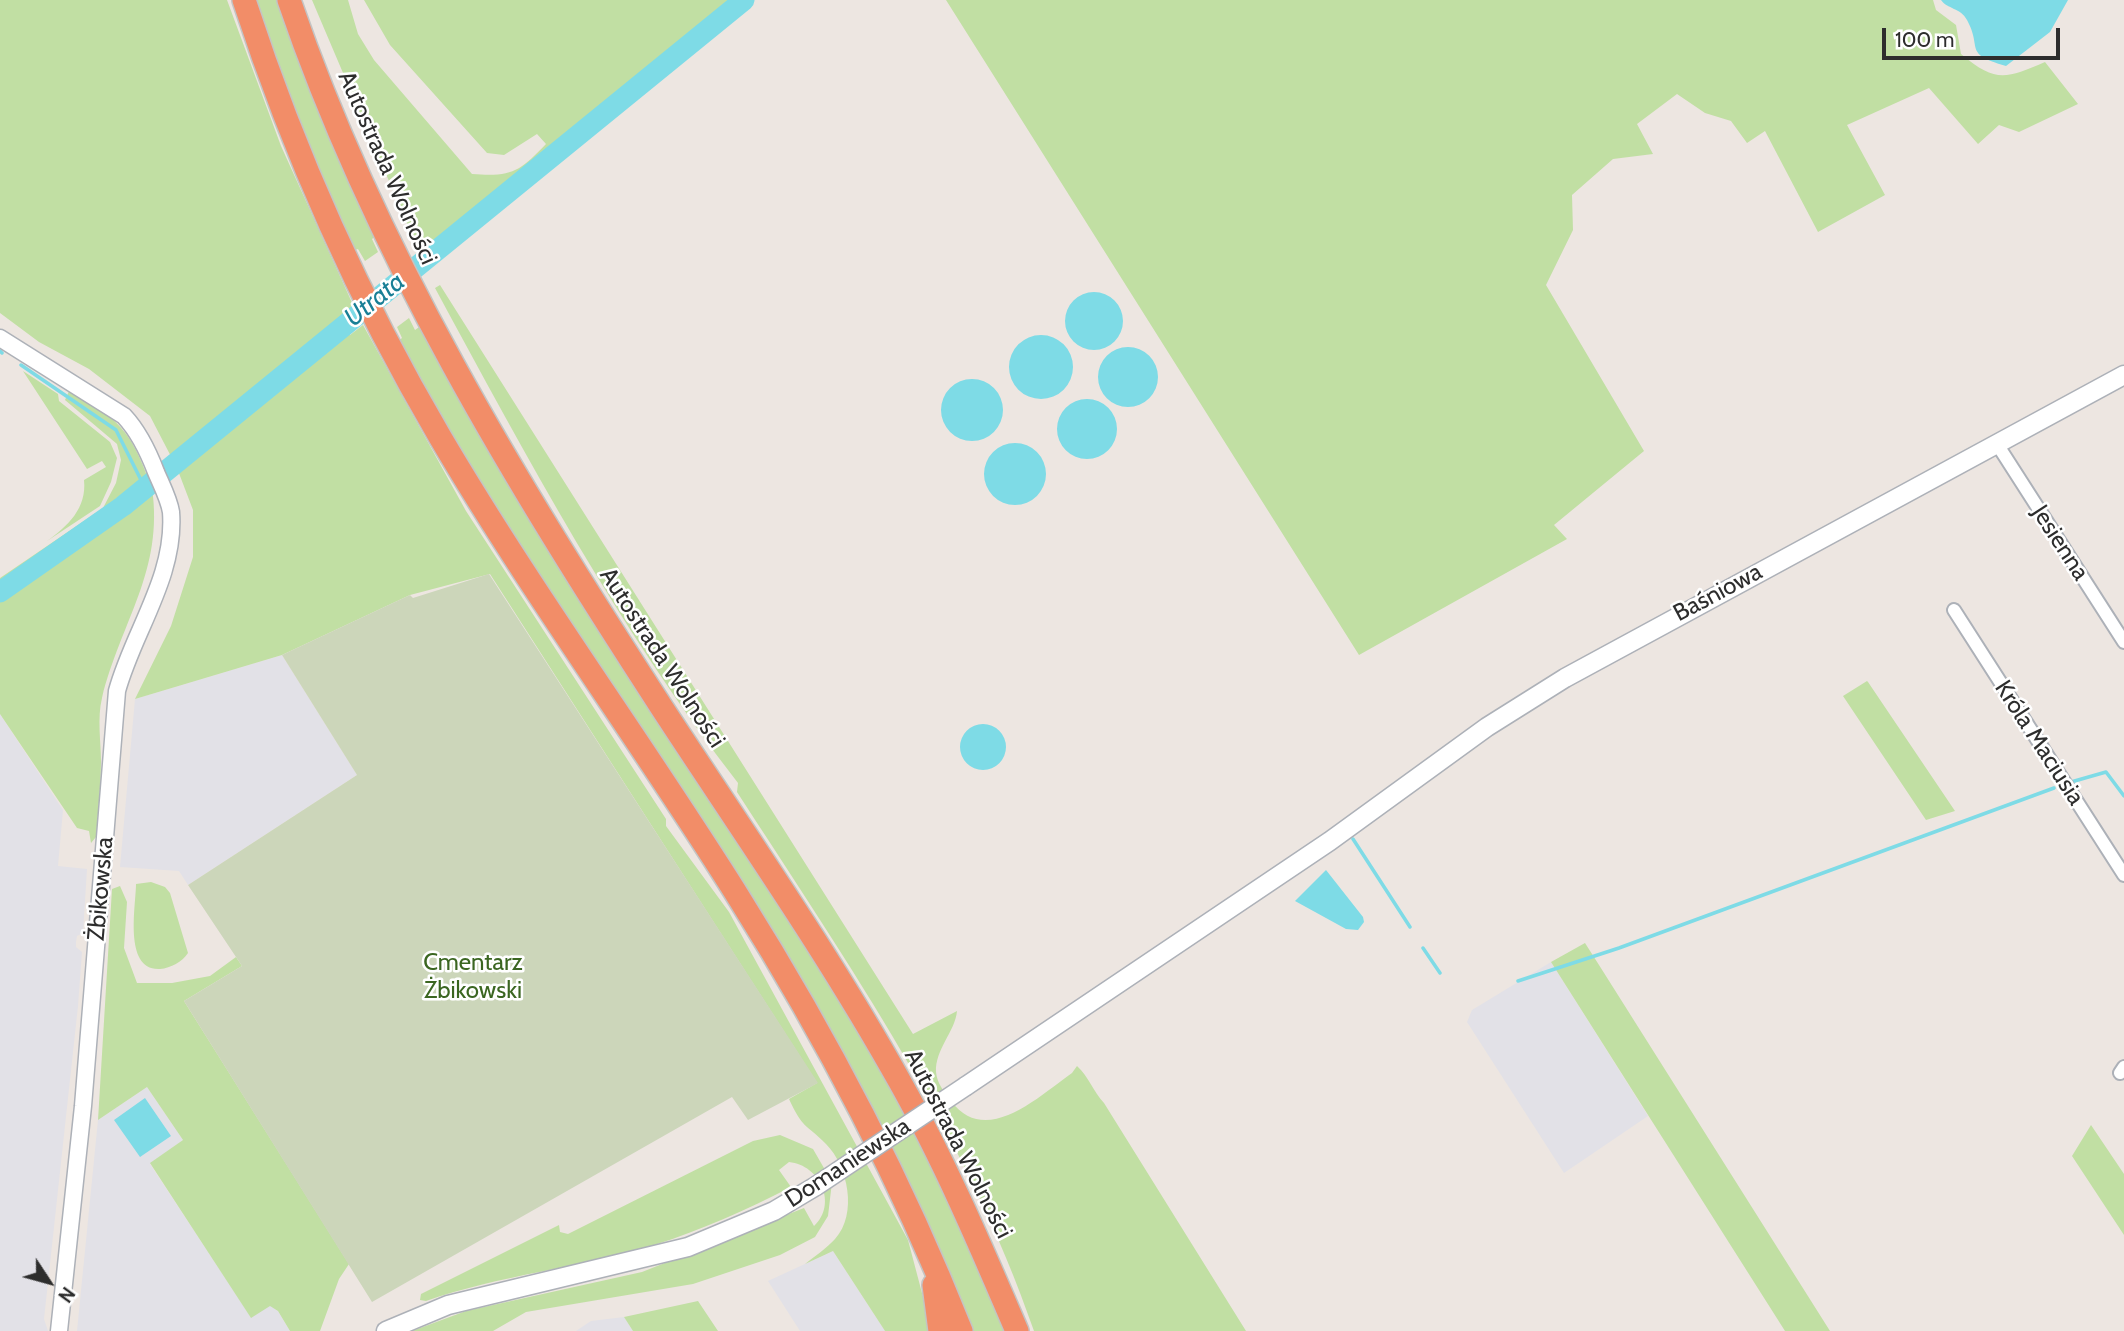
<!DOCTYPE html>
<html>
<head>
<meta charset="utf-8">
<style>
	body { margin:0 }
	#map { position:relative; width:2124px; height:1331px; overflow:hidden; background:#ede6e1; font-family:Cabin,sans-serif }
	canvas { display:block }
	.north { position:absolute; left:14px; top:1247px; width:70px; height:70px; -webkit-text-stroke:5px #fff; paint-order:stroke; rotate:126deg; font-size:19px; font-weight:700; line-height:28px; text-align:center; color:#2d2d2d }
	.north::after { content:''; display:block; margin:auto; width:24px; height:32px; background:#2d2d2d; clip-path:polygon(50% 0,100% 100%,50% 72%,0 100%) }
	.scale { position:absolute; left:1882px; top:28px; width:178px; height:32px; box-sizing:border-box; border:4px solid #2d2d2d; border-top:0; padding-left:9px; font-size:21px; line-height:24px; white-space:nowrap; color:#2d2d2d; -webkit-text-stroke:5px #fff; paint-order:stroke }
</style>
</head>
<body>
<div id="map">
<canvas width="2124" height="1331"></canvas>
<div class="north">N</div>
<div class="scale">100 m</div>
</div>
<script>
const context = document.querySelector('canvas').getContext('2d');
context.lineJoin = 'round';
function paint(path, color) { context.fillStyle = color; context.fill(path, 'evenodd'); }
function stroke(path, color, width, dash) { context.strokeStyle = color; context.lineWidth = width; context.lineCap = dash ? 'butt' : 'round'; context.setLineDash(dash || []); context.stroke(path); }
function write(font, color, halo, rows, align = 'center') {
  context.font = font + ' Cabin,sans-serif'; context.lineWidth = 5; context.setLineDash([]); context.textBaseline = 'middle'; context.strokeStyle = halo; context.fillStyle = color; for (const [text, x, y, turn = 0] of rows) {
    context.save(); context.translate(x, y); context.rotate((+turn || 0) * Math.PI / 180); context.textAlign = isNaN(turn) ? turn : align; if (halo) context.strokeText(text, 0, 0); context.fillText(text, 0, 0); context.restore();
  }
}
paint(new Path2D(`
	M 282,655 L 357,775 L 188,885 L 179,871 L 120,867 L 135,699 Z
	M 0,714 L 63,810 L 58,866 L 87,869 L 83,933 L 77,936 L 76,942 L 76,947 L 82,952 L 78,1006 L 44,1319 L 48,1331 L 0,1331 Z
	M 1551,962 L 1648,1116 L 1564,1173 L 1467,1022 L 1472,1010 Z
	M 147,1087 L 183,1140 L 150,1164 L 251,1317 L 270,1305 L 278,1311 L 290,1331 L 77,1331 L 98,1120 Z
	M 833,1251 L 885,1331 L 800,1331 L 768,1281 Z
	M 624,1317 L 633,1331 L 576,1331 L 591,1321 Z`), '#e2e1e7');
paint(new Path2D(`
	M 0,0 L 227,0 L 281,146 L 354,307 L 340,319 L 350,335 L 363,325 L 466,511 L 666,819 L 666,826 L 729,912 L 908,1240 L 932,1331 L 885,1331 L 833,1251 L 805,1264 C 815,1256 827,1248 835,1239 C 858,1214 848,1166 826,1144 C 805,1123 803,1129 789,1099 L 817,1083 L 490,574 L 410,595 L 282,655 L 135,699 L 171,626 L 193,557 L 193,510 L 177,468 L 150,416 L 89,369 L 39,342 L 0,313 Z
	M 250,0 L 283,0 L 377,235 L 372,239 L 378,252 L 365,261 L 358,249 L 352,251 L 327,198 Z
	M 312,0 L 348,0 L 358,34 L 374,60 L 472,174 C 512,177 519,172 546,144 L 537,134 L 504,155 L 487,153 L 390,45 L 364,0 L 731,0 L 553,151 L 420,254 Z
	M 946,0 L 1933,0 L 1936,10 L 1956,25 L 1961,54 C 1996,83 2005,79 2045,62 L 2078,104 L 2019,132 L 1999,125 L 1978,144 L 1929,88 L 1847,125 L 1885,195 L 1818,232 L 1765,131 L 1747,143 L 1731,121 L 1705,113 L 1677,94 L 1637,124 L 1653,154 L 1613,159 L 1572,195 L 1573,230 L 1546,285 L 1644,451 L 1554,525 L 1567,539 L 1359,655 Z
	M 440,285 L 913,1034 L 957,1011 C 955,1032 935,1049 936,1072 C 937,1083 944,1092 951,1101 C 986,1148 1039,1096 1072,1073 L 1077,1066 C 1089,1077 1093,1091 1104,1103 L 1246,1331 L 1034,1331 C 967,1135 849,965 737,792 L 738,783 C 619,630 527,458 435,288 Z
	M 409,318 L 415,330 L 422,325 L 791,918 L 928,1151 L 1008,1331 L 972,1331 L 913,1191 L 846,1060 L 522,554 L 397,342 L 402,338 L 397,327 Z
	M 23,371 L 58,394 L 59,401 L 110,442 L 117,458 L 111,482 L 100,506 L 47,541 C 68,526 87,508 84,480 L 106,467 L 102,461 L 87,469 Z
	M 70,389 C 115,419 129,426 148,478 L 0,585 L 0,578 L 103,508 L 116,483 L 121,460 L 117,444 L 65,400 Z
	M 152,488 C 164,571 121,621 102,698 C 97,718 101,742 101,762 C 101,787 98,812 96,837 L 91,843 L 89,831 L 77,828 L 0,714 L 0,599 L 85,541 Z
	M 1867,681 L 1868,682 L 1955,811 L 1926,820 L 1843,696 Z
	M 151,882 L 165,887 L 170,893 L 188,953 C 182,962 171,968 160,969 C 123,971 136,906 136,884 Z
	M 120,886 L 127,902 L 124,948 L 137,983 L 172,983 L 210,976 L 236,957 L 242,966 L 184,1001 L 349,1264 L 339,1279 L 320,1331 L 290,1331 L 278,1311 L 270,1306 L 251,1318 L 150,1163 L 183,1140 L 147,1087 L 98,1120 L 112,889 Z
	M 1585,943 L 1599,965 L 1830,1331 L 1785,1331 L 1551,962 Z
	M 2091,1125 L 2124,1174 L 2124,1235 L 2072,1156 Z
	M 780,1135 L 813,1149 L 832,1182 L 828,1216 L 815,1237 L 780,1255 L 693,1284 L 526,1312 L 493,1331 L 412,1331 L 466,1311 L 642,1272 L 804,1208 L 814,1226 C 838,1204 820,1165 789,1162 L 779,1170 L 791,1187 C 746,1210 702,1230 654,1245 C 579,1268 500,1275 426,1301 L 420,1300 L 421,1294 L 559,1225 L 560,1232 L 568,1234 L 753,1141 Z
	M 698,1301 L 718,1331 L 633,1331 L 624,1317 Z`), '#c1dfa3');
paint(new Path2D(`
	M 489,574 L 818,1083 L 748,1120 L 732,1097 L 372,1302 L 184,1001 L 242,966 L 188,885 L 357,775 L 282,655 L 410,595 L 413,598 Z`), '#ccd6ba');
paint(new Path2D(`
	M 1941,0 L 2068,0 L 2050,32 L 2006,66 C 1962,53 1983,49 1967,20 C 1961,8 1947,9 1941,0 Z
	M1065 321a29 29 0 1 1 58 0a29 29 0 1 1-58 0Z
	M1009 367a32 32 0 1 1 64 0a32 32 0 1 1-64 0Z
	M1098 377a30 30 0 1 1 60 0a30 30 0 1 1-60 0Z
	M941 410a31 31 0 1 1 62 0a31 31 0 1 1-62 0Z
	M1057 429a30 30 0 1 1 60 0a30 30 0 1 1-60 0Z
	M984 474a31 31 0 1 1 62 0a31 31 0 1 1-62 0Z
	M960 747a23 23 0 1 1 46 0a23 23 0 1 1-46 0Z
	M 1326,870 L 1363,917 L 1364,922 L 1358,930 L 1346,929 L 1295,901 Z
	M 145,1098 L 171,1136 L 140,1157 L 114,1120 Z`), '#7edbe6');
stroke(new Path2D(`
	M 0,351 L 2,353
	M 21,365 L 116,430 L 145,488
	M 2071,782 L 2106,772 L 2124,796
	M 1353,839 L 1410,927
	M 1423,948 L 1440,973
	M 1518,981 L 1619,948 L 2054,788`), '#7edbe6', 3.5);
stroke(new Path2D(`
	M 0,592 L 123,506 L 744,0`), '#7edbe6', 21);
const minor = new Path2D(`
	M 1997,444 L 2124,642
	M 1954,610 L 2124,875
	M 2120,1073 L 2124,1067`);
const tertiary = new Path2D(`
	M 0,338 L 124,416 C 139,432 148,451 156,472 C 161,484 169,499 171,512 C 176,576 133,632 117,691 L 83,1106 L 59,1331`);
const secondary = new Path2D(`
	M 966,1086 L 1330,841 L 1487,727 L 1565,678 L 2124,375
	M 386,1331 L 448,1305 L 688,1247 L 774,1211 L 816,1186`);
const motorway = new Path2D(`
	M 244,0 C 293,151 360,301 440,437 C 533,595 642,743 739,898 C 827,1038 900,1177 961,1331
	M 289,0 C 376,255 516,483 662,708 C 743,832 828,953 900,1082 C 945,1162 981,1247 1017,1331
	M 934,1285 L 940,1331`);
stroke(minor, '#adb1b8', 16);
stroke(tertiary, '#adb1b8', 19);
stroke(secondary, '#adb1b8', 21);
stroke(motorway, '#c4c4c4', 26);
stroke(minor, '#fff', 12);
stroke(tertiary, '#fff', 16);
stroke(secondary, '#fff', 18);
stroke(motorway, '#f28d68', 23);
const secondaryBridge = new Path2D(`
	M 816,1186 L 966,1086`);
stroke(secondaryBridge, '#adb1b8', 21, []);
stroke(secondaryBridge, '#fff', 18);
write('24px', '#2d2d2d', '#fff', [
	["Autostrada Wolności",387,168,66],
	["Jesienna",2060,543,57],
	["Baśniowa",1718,593,-28],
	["Autostrada Wolności",662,658,57],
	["Króla Maciusia",2039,743,57],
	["Żbikowska",101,889,-85],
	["Autostrada Wolności",958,1144,63],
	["Domaniewska",848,1163,-33]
]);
write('24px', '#3b6621', '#fff', [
	["Cmentarz",473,963],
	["Żbikowski",473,991]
]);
write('italic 26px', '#197f96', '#fff', [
	["Utrata",375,300,-39]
]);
</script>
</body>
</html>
